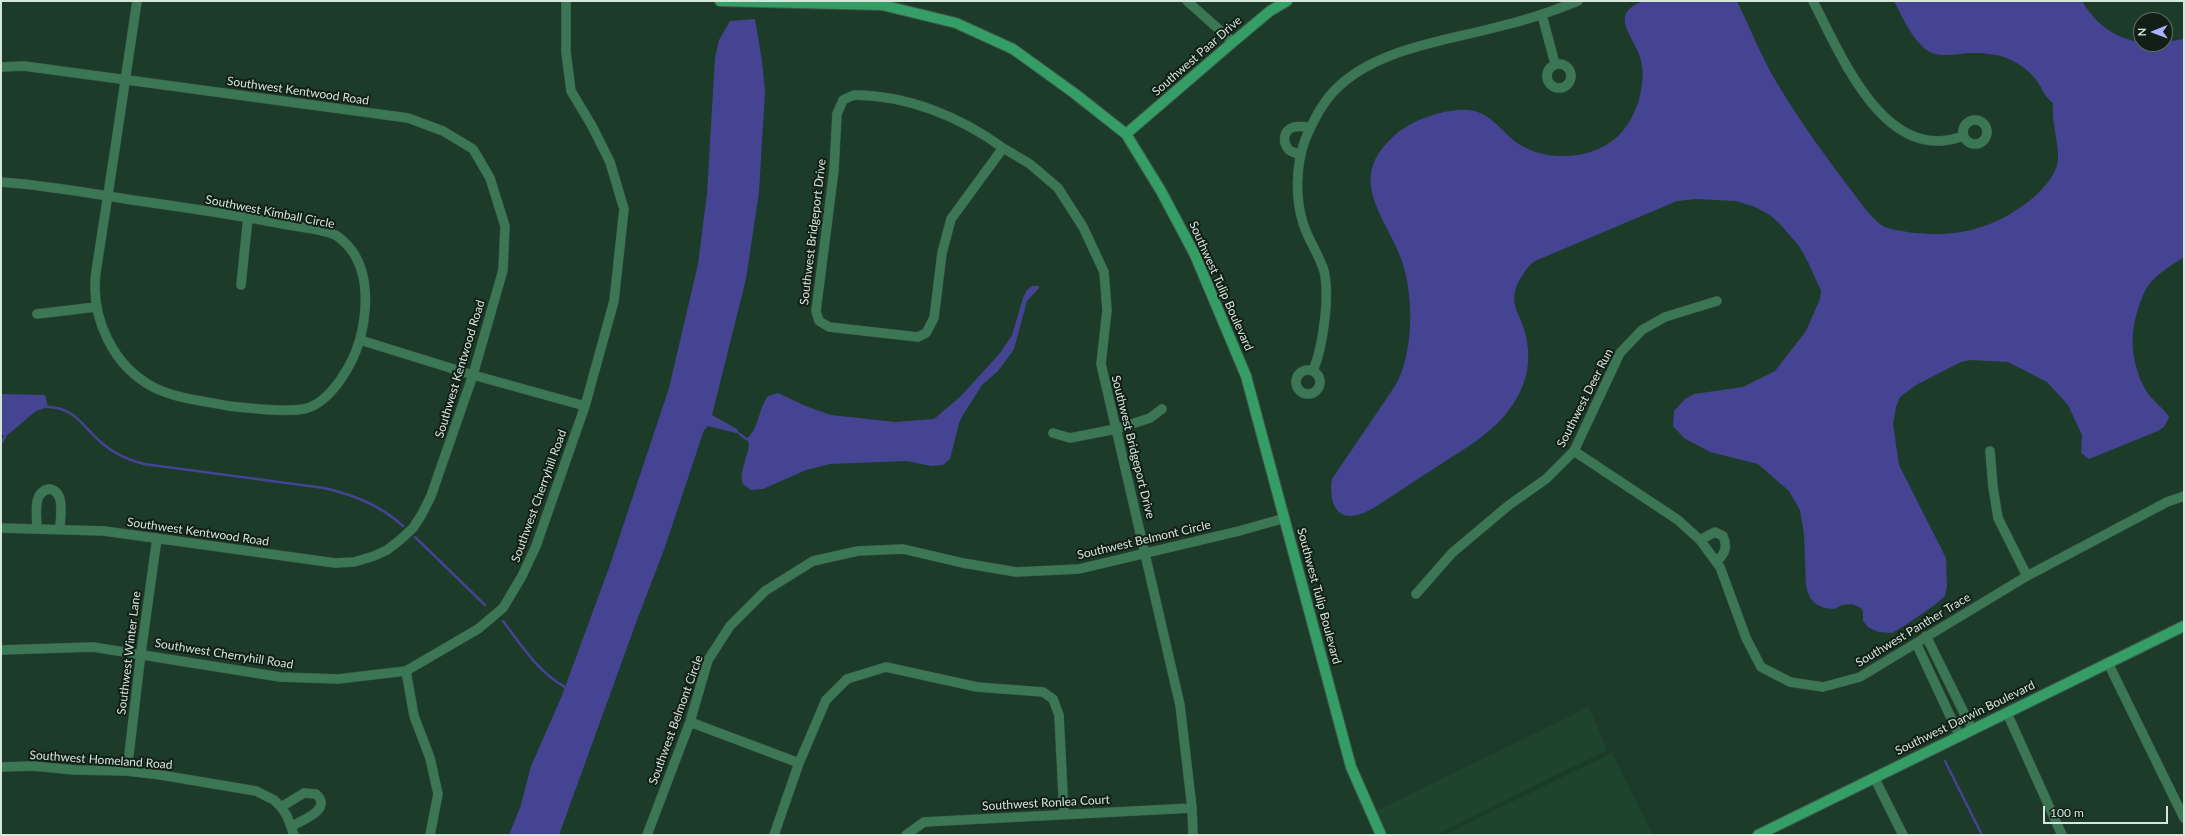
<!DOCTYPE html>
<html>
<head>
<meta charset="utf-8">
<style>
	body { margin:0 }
	#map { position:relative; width:2185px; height:836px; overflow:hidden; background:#1d3b29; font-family:Lato,sans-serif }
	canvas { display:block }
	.frame { position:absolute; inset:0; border:2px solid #d5e6da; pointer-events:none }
	.north { position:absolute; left:2133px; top:12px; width:40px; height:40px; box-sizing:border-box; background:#121f17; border:1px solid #606f65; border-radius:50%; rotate:269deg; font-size:11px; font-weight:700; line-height:16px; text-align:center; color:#d5e6da }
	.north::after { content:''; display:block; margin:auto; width:14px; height:18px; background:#aab0fb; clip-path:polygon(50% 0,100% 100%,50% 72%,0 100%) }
	.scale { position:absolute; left:2043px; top:806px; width:125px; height:18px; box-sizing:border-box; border:2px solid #d5e6da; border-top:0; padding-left:5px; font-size:12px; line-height:14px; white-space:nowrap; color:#d5e6da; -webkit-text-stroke:3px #121f17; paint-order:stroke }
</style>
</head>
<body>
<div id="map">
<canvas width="2185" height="836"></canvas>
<div class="frame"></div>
<div class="north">N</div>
<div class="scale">100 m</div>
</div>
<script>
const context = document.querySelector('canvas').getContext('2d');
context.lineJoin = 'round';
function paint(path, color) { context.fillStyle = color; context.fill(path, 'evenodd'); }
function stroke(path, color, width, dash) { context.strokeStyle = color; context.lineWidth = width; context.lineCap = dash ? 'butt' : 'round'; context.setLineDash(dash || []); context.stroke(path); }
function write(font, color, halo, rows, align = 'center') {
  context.font = font + ' Lato,sans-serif'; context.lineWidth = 4; context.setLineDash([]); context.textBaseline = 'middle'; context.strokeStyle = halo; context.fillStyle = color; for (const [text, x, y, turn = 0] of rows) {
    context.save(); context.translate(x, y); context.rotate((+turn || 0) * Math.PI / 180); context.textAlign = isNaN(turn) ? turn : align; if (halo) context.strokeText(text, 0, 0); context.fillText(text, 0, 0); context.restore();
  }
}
paint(new Path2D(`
	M 1589,707 L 1607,750 L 1435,835 L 1386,835 L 1376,811 Z
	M 1612,753 L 1653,835 L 1445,835 Z`), '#1e442e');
paint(new Path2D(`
	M 1643,1 L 1737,1 C 1751,30 1763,61 1780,88 C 1801,123 1826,157 1851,190 C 1860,201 1870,218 1883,226 C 1890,230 1899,230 1907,232 C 1935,236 1960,235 1987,225 C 2011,217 2055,188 2058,160 C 2059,141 2051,123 2053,103 C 2046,98 2043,91 2039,84 C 2032,73 2023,66 2011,60 C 2001,55 1988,53 1976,53 C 1957,52 1936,62 1921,45 C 1909,33 1902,16 1894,1 L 2082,1 C 2102,35 2129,44 2165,44 L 2165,42 L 2184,39 L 2184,257 C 2172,265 2156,274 2148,286 C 2144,291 2143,297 2140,303 C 2129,333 2130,360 2145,389 C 2151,400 2163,407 2169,417 L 2164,427 L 2158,431 L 2089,459 L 2081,453 L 2082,435 L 2068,405 L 2047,382 L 2008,362 L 1971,360 L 1961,362 L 1916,385 L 1900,397 L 1896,407 L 1893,424 L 1899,465 L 1946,558 L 1947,586 L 1945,596 L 1936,604 L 1904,626 L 1892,633 L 1878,632 L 1868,627 L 1863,621 L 1863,611 L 1861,608 L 1852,604 L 1842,605 L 1834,609 L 1824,608 L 1816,604 L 1810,598 L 1806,586 L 1804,534 L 1800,510 L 1789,491 L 1774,478 L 1758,464 L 1710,452 L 1684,438 L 1673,426 L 1674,411 L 1685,399 L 1694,394 L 1743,387 L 1775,371 L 1806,331 L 1820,299 L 1821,291 L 1808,262 L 1799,246 L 1779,223 L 1770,215 L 1755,207 L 1736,201 L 1696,199 L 1677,201 L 1535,261 C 1528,266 1524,272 1520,279 C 1506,304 1521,312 1526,336 C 1530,356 1529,373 1520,392 C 1503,427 1472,444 1441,464 C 1419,478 1398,492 1377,506 C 1371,509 1364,514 1357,515 C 1333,521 1329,496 1332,479 L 1395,386 C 1414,354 1414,297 1402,261 C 1389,222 1349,184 1386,144 C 1392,138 1398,131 1406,127 C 1421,117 1456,106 1474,111 C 1495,116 1504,136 1522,146 C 1550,162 1593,159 1617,137 C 1637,119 1648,82 1640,57 C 1636,44 1623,29 1625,16 C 1627,8 1636,4 1643,1 Z
	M 755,19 L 762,61 L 765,91 L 759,192 L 746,279 L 712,415 L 737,429 L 740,434 L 708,426 L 704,430 L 665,547 L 637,620 L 559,835 L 509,835 L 521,805 L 531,766 L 561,698 L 610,565 L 669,388 L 698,264 L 707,194 L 715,58 L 719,40 L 730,21 Z
	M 1032,286 L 1039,286 L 1039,288 L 1027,301 L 1014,349 L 998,371 L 982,385 L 963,415 L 959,423 L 950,459 L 943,465 L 931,466 L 907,461 L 830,464 L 806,470 L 763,489 L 751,490 L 743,484 C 738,473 749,455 749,443 L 746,439 C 759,430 758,409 768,396 L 778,393 L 808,407 L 831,415 L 895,422 L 934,419 L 961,396 L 1001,352 L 1012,335 L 1023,298 L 1027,290 Z
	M 1,394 L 45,395 L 48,407 L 36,411 L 5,437 L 1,433 Z`), '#454493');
stroke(new Path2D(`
	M 48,407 C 77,408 83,428 103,444 C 116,455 128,460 144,464 L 324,488 C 354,495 380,505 403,526
	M 740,434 L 746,439
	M 1,443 L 5,437
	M 415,537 L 485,605
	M 503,621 C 521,645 538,672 565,687
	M 1945,761 L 1982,835`), '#454493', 2.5);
const street = new Path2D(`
	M 1187,1 L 1233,42
	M 1813,1 C 1841,55 1885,166 1963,136
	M 1542,15 L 1555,64
	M1547 76a12 12 0 1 1 24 0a12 12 0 1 1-24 0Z
	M 1,67 L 24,66 L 408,118 L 443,131 L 473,149 L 490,178 L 505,226 L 503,270 L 473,375 L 431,496 L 422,514 L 413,528 L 400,540 L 387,550 L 374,556 L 354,562 L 335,563 L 104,531 L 1,528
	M 854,95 C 907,95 961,117 1003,148 L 951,219 L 942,253 L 934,318 L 926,333 L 918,337 L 829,327 L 819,321 L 816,311 L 834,170 L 837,114 L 843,100 Z
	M1963 132a12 12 0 1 1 24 0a12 12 0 1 1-24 0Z
	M 1003,148 L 1030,164 L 1058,188 L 1083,227 L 1104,272 L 1107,310 L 1101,364 L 1180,705 L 1192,808 L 1193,835
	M 1301,155 C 1298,154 1292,152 1289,150 C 1282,142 1283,130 1294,127 C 1299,126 1305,127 1310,127
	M 1,182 C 43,185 84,192 126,199 C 180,207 234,214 288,225 C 300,227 328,230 337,236 C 370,259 369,304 360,339 C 353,364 331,403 304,409 C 287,412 246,408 229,406 C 204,401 178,399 155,388 C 113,367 90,317 96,272 C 110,182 124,91 137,1
	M 241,285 L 248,217
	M 37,314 L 96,307
	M 360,340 L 473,375 L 585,406
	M1296 382a12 12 0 1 1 24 0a12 12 0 1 1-24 0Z
	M 1313,371 C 1323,347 1330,296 1324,271 C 1319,254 1308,240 1303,223 C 1295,198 1296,165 1305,140 C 1312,123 1321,105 1334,91 C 1375,48 1447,41 1501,26 C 1527,20 1553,11 1578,1
	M 1053,433 L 1070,438 L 1116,429 L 1150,418 L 1162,409
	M 1574,451 L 1678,520 L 1700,540 L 1720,567 L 1746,638 L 1761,667 L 1790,682 L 1823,687 L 1860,677 L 2027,576 L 2167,502 L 2184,496
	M 1990,451 L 1993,487 L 1998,518 L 2027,576
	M 37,528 C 37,515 32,492 49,489 C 66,491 60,516 60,529
	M 1700,540 L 1715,532 L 1723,536 C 1728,547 1725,554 1716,562
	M 1416,594 L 1452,553 L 1509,505 L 1546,479 L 1574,451 L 1620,353 L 1642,330 L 1665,317 L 1717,301
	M 1926,636 L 1972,729
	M 1916,643 L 1959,735
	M 1,650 L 93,647 L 280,677 L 338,679 L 406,671 L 478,629 L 503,608 L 522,576 L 536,546 L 585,406 L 614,301 L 624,209 L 610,162 L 592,126 L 571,91 L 566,52 L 566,1
	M 2108,663 L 2184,818
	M 406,671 L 414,716 L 430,758 L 438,794 L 430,835
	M 2007,713 L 2062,835
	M 690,722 L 799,763
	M 1,767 L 33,766 L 75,770 L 127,771 L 161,775 L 256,791 L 274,800 L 281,807 L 287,816 L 294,835
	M 127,771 L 141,653 L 157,538
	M 1874,777 L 1903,835
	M 281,807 L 304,793 L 316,794 C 333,809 303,820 292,826
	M 647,835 L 690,722 L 708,660 L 730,626 L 765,591 L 813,561 L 858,551 L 903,549 L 963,563 L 1016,572 L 1079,569 L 1239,531 L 1285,518
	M 774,835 L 799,763 L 826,700 L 847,679 L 886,667 L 977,687 L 1043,692 L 1053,699 L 1059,715 L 1064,814
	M 906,835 L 924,822 L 1192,808`);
const secondary = new Path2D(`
	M 720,1 L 882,5 L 956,23 L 1013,49 L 1074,93 L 1126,134 L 1161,191 L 1195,255 L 1246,376 L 1351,767 L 1381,835
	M 1126,134 L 1233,42 L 1270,11 L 1287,1
	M 1758,835 L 2184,626`);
stroke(street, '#3e5a49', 10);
stroke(secondary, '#3e5a49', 12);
stroke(street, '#3c7755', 9);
stroke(secondary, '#359d66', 10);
write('12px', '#d5e6da', '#121f17', [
	["Southwest Paar Drive",1197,56,-41],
	["Southwest Kentwood Road",298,91,8],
	["Southwest Kimball Circle",270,212,11],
	["Southwest Bridgeport Drive",813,232,-83],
	["Southwest Tulip Boulevard",1221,286,66],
	["Southwest Kentwood Road",460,369,-73],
	["Southwest Deer Run",1585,398,-63],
	["Southwest Bridgeport Drive",1133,447,76],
	["Southwest Cherryhill Road",539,496,-70],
	["Southwest Kentwood Road",198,532,8],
	["Southwest Belmont Circle",1144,540,-13],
	["Southwest Tulip Boulevard",1319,596,75],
	["Southwest Panther Trace",1913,630,-31],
	["Southwest Winter Lane",129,653,-83],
	["Southwest Cherryhill Road",224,654,9],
	["Southwest Darwin Boulevard",1965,718,-26],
	["Southwest Belmont Circle",676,720,-70],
	["Southwest Homeland Road",101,760,4],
	["Southwest Ronlea Court",1046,803,-3]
]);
</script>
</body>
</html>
